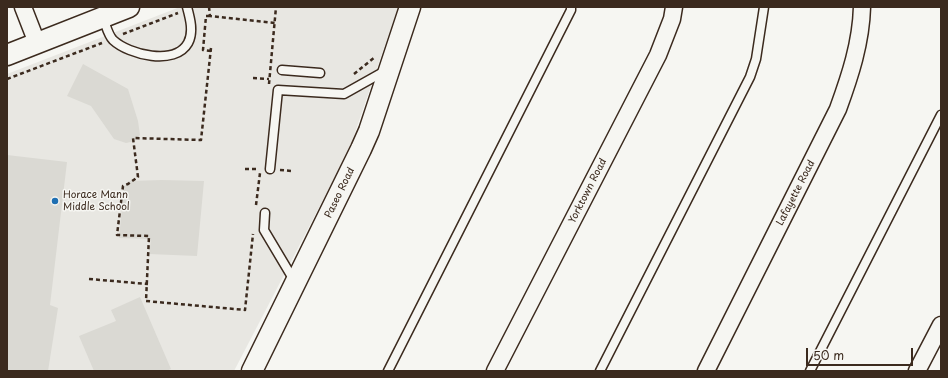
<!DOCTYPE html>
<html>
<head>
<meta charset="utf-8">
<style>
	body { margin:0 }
	#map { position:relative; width:948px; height:378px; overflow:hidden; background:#f6f6f2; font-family:"Playpen Sans",sans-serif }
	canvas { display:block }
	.frame { position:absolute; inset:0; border:8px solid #3b2a1e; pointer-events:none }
	.scale { position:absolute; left:806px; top:348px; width:107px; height:18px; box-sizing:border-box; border:2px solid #3b2a1e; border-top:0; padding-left:5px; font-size:12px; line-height:14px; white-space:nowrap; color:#3b2a1e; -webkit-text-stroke:3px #f6f6f2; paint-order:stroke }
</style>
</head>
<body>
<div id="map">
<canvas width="948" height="378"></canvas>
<div class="frame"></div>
<div class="scale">50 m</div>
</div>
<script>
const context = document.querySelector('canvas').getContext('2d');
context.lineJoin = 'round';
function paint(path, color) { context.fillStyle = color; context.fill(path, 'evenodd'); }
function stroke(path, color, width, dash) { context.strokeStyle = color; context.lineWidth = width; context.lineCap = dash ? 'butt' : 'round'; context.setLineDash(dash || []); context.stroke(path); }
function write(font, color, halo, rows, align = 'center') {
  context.font = font + ' "Playpen Sans",sans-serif'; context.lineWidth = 3; context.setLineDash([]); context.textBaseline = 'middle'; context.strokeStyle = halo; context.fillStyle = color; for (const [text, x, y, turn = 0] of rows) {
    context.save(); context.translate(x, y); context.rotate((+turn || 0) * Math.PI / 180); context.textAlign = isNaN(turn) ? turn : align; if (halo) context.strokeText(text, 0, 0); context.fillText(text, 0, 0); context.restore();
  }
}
paint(new Path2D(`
	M 180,7 L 398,7 L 349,150 L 234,371 L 7,371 L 7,74 Z`), '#e8e7e2');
paint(new Path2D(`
	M 83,64 L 128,89 L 138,121 L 140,135 L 135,141 L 126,143 L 114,139 L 91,106 L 67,96 Z
	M 7,155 L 67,162 L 50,305 L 58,308 L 48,371 L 7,371 Z
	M 162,180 L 204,181 L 197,256 L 149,254 L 151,239 L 119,238 L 124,187 L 129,181 Z
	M 140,297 L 171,369 L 166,371 L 94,371 L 79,336 L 116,321 L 111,310 Z`), '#dad9d3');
const service = new Path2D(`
	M 103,18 C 106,25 108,35 113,40 C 129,55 175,66 188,43 C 194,32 190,18 187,7
	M 282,70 L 320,73
	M 270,169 L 278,90 L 344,94 L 385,71
	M 265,213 L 264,230 L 295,282
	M 388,371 L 571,10 L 571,7
	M 600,371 L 750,77 L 756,59 L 764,7
	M 810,371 L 941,115`);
const minor = new Path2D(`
	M 23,7 L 37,43
	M 495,371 L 658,55 L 672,19 L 674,7
	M 706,371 L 838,109 C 850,76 861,43 862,7
	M 917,371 L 941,325`);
const tertiary = new Path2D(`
	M 7,55 L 129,7
	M 252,371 L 361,149 L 369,131 L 410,7`);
stroke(service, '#3b2a1e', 11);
stroke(minor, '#3b2a1e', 19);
stroke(tertiary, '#3b2a1e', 23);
stroke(new Path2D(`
	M 209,7 L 210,16 L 275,23
	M 210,16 L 206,16 L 203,50 L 211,51
	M 123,34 L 178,13
	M 211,48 L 201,140 L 133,138 L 138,177 L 128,184 L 123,186 L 117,235 L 149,236 L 146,301 L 245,310 L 253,234
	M 354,74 L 375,57
	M 253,78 L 269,79
	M 7,79 L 102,43
	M 269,84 L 276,7
	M 245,169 L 259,169
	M 280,170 L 292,171
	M 256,205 L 260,173
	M 89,279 L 148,284`), '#3b2a1e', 2.5, [4, 3]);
stroke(service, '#f6f6f2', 8);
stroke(minor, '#f6f6f2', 16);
stroke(tertiary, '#f6f6f2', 20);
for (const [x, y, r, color] of [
	[55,201,4,"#1f6fb2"]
]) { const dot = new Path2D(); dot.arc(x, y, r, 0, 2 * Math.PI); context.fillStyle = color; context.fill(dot); stroke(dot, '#f6f6f2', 1.5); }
write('10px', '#3b2a1e', '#f6f6f2', [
	["Yorktown Road",588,191,-63],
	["Paseo Road",340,193,-64],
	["Lafayette Road",796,193,-63]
]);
write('10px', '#3b2a1e', '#f6f6f2', [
	["Horace Mann",63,195],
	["Middle School",63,207]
], 'left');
</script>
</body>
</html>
